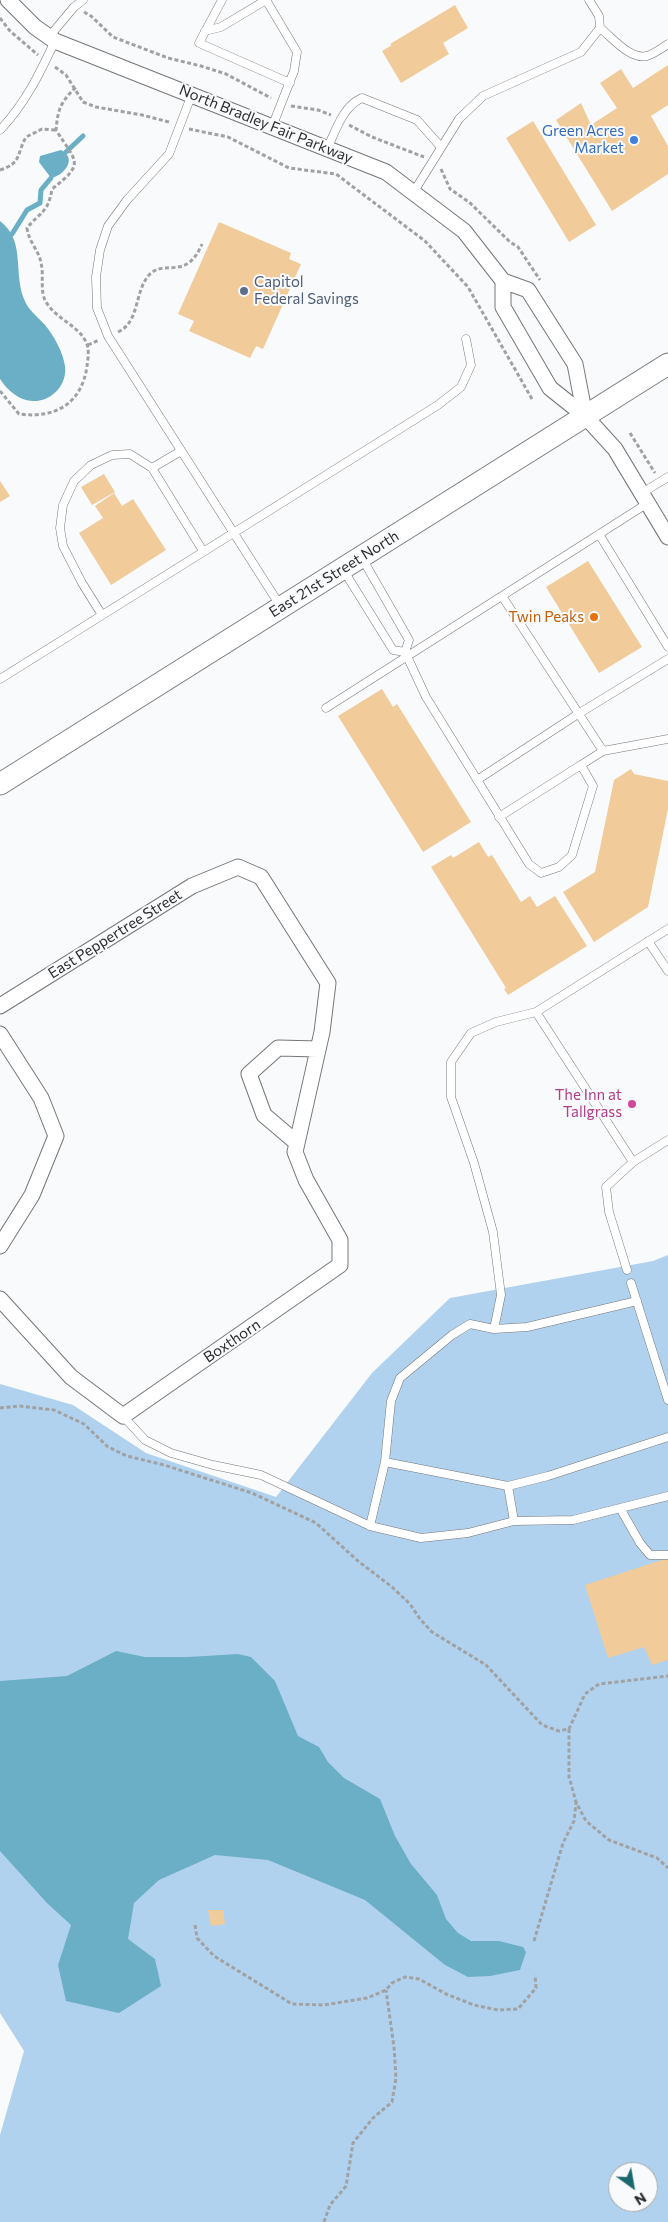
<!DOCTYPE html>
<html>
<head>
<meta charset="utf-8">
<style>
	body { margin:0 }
	#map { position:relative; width:668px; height:2222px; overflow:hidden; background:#f8fafc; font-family:Commissioner,sans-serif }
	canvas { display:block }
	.north { position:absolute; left:608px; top:2162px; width:50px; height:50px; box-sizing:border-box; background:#f8fafc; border:1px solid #a6a8aa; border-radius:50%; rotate:148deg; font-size:14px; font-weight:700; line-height:20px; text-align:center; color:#2c2d2e }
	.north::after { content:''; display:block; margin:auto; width:18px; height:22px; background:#1c686f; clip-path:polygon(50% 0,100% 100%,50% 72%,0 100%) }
</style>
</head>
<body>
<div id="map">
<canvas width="668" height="2222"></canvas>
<div class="north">N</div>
</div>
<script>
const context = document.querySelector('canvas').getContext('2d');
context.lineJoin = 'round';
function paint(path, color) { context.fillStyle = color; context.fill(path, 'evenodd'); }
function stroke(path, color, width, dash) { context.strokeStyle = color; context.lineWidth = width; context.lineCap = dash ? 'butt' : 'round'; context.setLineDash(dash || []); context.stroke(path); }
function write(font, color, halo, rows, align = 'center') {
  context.font = font + ' Commissioner,sans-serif'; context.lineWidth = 4; context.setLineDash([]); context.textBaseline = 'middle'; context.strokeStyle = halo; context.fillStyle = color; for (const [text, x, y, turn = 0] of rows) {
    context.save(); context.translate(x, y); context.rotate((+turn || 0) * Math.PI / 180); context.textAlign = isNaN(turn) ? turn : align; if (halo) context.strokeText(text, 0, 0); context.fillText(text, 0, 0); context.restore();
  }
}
paint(new Path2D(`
	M 668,1255 L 668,2222 L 0,2222 L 0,2135 L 24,2051 L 0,2013 L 0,1384 L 73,1405 L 146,1453 L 276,1497 L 372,1373 L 450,1298 L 653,1261 ZM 618,2172 L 648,2172 L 648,2202 L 618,2202 Z`), '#b1d2ee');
paint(new Path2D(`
	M 61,150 C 78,158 64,176 51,178 L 39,162 L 40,156 Z
	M 0,221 C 26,241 13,272 24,299 C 28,310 37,316 45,325 C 54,336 63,352 65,366 C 68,387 47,406 26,400 C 16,398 5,387 0,379 Z
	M 116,1651 L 145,1657 L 188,1657 L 238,1654 L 251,1657 L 275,1681 L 298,1736 L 319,1747 L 328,1762 L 344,1778 L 380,1799 L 395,1836 L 411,1864 L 437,1895 L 446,1919 L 458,1933 L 471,1941 L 499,1941 L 523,1947 L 526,1952 L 520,1970 L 490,1976 L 468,1977 L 445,1965 L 365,1900 L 268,1860 L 215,1855 L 159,1880 L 134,1903 L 128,1939 L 155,1959 L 161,1986 L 119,2013 L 66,2001 L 58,1965 L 71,1925 L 47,1903 L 0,1851 L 0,1681 L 67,1676 Z`), '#6bafc6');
stroke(new Path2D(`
	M 66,152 L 83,136
	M 12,234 L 27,210 L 40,203 L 41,190 L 51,178`), '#6bafc6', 5);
paint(new Path2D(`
	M 455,5 L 468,28 L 443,43 L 449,54 L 401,83 L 382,51 L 392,45 L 390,44 Z
	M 668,65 L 668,105 L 651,116 L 668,146 L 668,174 L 612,211 L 556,120 L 581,103 L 591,125 L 617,108 L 600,83 L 621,69 L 633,88 Z
	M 533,121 L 596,225 L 569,242 L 506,138 Z
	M 219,222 L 291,253 L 289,259 L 301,264 L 263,349 L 256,346 L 250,358 L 189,331 L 194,321 L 178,314 Z
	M 104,474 L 115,492 L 92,505 L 81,487 Z
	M 0,481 L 10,496 L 0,502 Z
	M 114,493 L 122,506 L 133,499 L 166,550 L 111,585 L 79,533 L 103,518 L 95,506 Z
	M 588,561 L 642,647 L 599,673 L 546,587 Z
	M 382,689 L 393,707 L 397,704 L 471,822 L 423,852 L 338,716 Z
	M 631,769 L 634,774 L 668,781 L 668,809 L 648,907 L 594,942 L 563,892 L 595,872 L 614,780 Z
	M 479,842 L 488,857 L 492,855 L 521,902 L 530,896 L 537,907 L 555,896 L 587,946 L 508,995 L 504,989 L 506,988 L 431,867 L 451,855 L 453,858 Z
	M 668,1558 L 668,1660 L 652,1665 L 644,1647 L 608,1658 L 585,1585 Z
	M 208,1910 L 223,1910 L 225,1924 L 211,1926 Z`), '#f1cb9a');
const lane = new Path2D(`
	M 222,0 L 199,43 L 290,83
	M 600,28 C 613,38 630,60 647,56 C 654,54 662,48 668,44
	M 205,31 L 221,27 L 266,0 L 297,52 L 294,71 L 272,127
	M 49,37 L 74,7 L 83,0
	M 192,94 L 169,154 L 127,200 L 108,226 L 100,250 L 96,277 L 97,308 L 108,336 L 281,607
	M 0,130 C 25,104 40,73 55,41
	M 327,149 C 336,130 343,106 362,98 L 417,120 L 441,147
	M 413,193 L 459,119 L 483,96 L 581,52 L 600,28 L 599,16 L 589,0
	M 152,468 L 181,451
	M 642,493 L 668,477
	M 599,534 L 668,647
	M 362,558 L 409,640 L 405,652 L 426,697 L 529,864 L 541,873 L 559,867 L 572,855 L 593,786 L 581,765 L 603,751 L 668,739
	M 344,571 L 393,650 L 405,652
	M 502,596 L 603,751
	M 102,615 L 82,583 L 63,546 L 60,528 L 63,505 L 74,481 L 91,465 L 112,455 L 130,454 L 152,468 L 203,551
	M 0,679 L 438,405 L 461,387 L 471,365 L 466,339
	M 326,708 L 648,503
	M 477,780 L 578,714 L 668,659
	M 499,817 L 581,765
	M 648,941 L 668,971
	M 536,1012 L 633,1162
	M 627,1270 L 609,1212 L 606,1187 L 633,1162 L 668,1140
	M 631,1283 L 668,1400
	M 494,1329 L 501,1295 L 493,1232 L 474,1163 L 451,1097 L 451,1062 L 471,1033 L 496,1022 L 536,1012 L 668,929
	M 123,1416 L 145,1440 L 171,1453 L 213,1465 L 261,1475 L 370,1526 L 421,1538 L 468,1533 L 514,1521 L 573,1520 L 668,1496
	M 385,1462 L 508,1486
	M 620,1508 L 640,1543 L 650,1555 L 668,1555
	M 514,1521 L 508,1486 L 548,1476 L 668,1437
	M 370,1526 L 385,1462 L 391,1401 L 400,1378 L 452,1335 L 470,1324 L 494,1329 L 527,1327 L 637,1301`);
const street = new Path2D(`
	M 8,0 L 35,27 L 55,41 L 386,172 L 464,231 L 503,281 L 528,290 L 575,364 L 585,416
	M 503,281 L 503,307 L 550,388 L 585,416 L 615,449 L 668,537
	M 0,1006 L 192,886 L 238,867 L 261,877 L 328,983 L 322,1032 L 295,1152 L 306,1180 L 340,1240 L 340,1265 L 123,1416 L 71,1377 L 0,1299
	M 0,1034 L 41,1098 L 56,1136 L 32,1195 L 0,1246
	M 297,1143 L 264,1115 L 249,1074 L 278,1048 L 318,1049`);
const secondary = new Path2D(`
	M 0,784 L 668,364`);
stroke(lane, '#747678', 9);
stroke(street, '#747678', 17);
stroke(secondary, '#747678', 23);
stroke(new Path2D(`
	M 84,12 L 91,16 L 113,37 L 168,58 L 201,66 L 226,74 L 271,98
	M 0,18 L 10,31 L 38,55
	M 55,67 L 66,75 L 83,102 L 96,107 L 142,115 L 169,122
	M 291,106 L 318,110 L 331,115
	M 349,125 L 372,137 L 424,157
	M 189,129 L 228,137 L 289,168 L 336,174 L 425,241 L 468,287 L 532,399
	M 441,169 L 450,189 L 469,202 L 510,242 L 518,247 L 540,280
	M 0,170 C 22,163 16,155 26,137 L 42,129 L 56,130
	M 118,332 C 140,322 134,292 149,275 C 165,258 186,282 202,244
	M 88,345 L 99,340
	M 0,391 L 19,414 C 56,419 82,403 87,366 C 88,358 90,348 85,340 C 76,324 54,318 45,300 C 40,290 44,274 41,263 C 39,250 29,243 27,228 C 41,211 48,213 52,189 C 86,163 76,162 56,130 C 58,109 60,103 76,87
	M 630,433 L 655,473
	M 0,1408 L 20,1406 L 54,1410 L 84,1424 L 108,1447 L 127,1456 L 164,1465 L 252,1493 L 316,1523 L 358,1561 L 392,1587 L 410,1604 L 420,1619 L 432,1632 L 486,1665 L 542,1725 L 559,1731 L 569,1729 L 585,1694 L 599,1684 L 668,1676
	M 569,1729 L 569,1777 L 576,1802 L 586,1821 L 609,1840 L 657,1858 L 668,1868
	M 195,1925 L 197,1938 L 214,1956 L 292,2004 L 324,2005 L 367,1998 L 386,1990 L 392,1983 L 405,1977 L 419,1979 L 446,1994 L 474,2005 L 498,2010 L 518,2009 L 536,1988 L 535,1975
	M 534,1941 L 563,1843 L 574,1821 L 576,1803
	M 324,2222 L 330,2205 L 346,2186 L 353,2143 L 373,2118 L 392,2102 L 396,2078 L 394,2047 L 386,1990`), '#a0a1a3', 3, [4, 2.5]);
stroke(lane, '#fff', 8);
stroke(street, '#fff', 15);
stroke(secondary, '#fff', 21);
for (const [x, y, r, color] of [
	[634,140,5,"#3f7fe0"],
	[244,291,5,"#5c6f8a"],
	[594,617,5,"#e8710a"],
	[632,1104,5,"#d1479c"]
]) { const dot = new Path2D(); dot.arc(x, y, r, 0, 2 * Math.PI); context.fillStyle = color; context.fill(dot); stroke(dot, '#f8fafc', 2); }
write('15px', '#2c2d2e', '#f8fafc', [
	["North Bradley Fair Parkway",266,124,22],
	["East 21st Street North",334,574,-32],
	["East Peppertree Street",115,934,-32],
	["Boxthorn",232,1341,-34]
]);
write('15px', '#366cbe', '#f8fafc', [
	["Green Acres",624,131],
	["Market",624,148]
], 'right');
write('15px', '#4e5e75', '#f8fafc', [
	["Capitol",254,282],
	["Federal Savings",254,299]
], 'left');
write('15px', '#c56008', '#f8fafc', [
	["Twin Peaks",584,617]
], 'right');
write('15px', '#b23c85', '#f8fafc', [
	["The Inn at",622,1095],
	["Tallgrass",622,1112]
], 'right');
</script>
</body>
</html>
